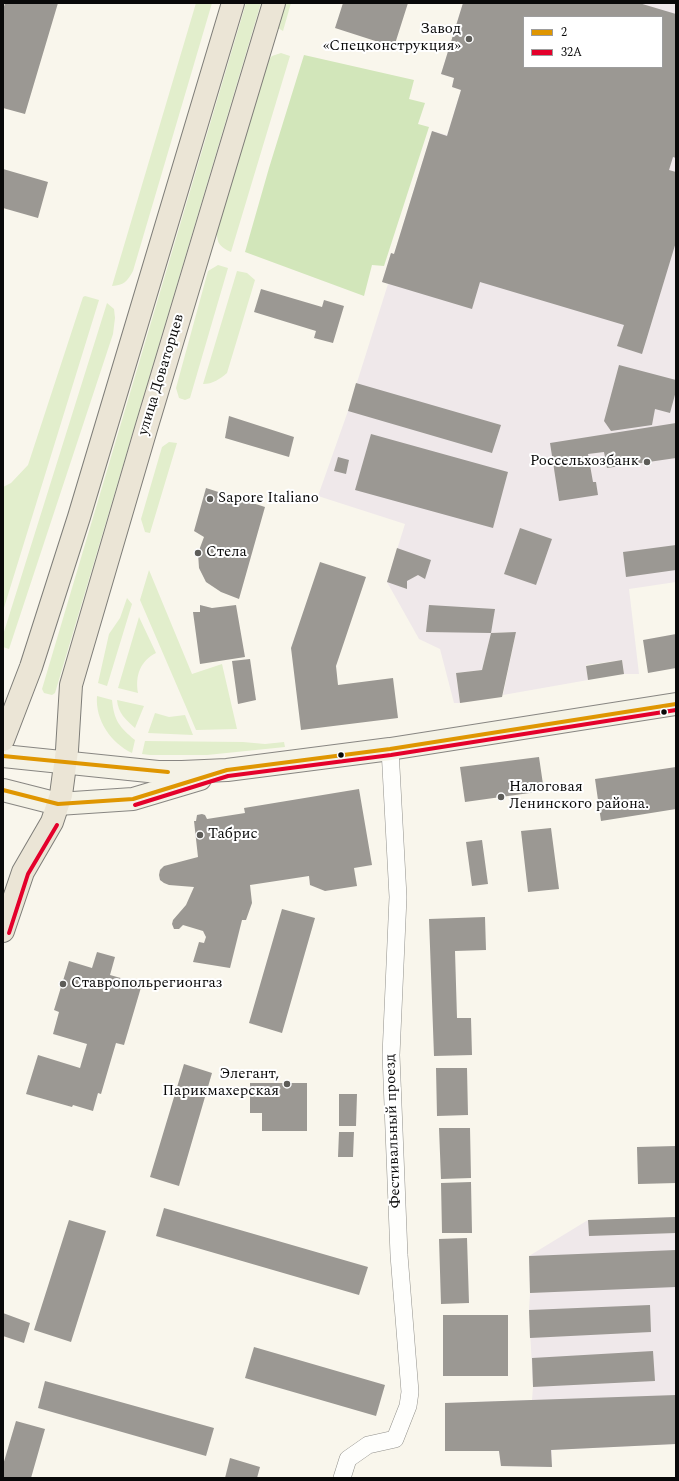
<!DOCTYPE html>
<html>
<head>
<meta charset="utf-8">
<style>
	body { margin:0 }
	#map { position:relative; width:679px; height:1481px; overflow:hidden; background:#f9f6ec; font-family:Spectral,serif }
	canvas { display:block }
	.frame { position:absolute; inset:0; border:4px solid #090909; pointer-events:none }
	.legend { position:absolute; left:523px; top:16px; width:140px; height:52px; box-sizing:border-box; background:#fff; border:1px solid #9d9d9d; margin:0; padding:5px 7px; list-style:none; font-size:12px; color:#090909 }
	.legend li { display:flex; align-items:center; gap:8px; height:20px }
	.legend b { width:20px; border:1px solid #9d9d9d }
</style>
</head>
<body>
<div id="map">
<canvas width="679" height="1481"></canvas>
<div class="frame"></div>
<ul class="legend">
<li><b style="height:5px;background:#df9601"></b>2</li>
<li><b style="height:5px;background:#e4002b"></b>32A</li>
</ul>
</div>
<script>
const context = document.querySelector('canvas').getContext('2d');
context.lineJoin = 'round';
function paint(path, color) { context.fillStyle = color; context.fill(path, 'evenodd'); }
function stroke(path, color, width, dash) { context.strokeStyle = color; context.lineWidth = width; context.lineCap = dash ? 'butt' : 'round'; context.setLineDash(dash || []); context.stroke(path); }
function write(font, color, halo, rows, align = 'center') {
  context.font = font + ' Spectral,serif'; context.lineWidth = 4; context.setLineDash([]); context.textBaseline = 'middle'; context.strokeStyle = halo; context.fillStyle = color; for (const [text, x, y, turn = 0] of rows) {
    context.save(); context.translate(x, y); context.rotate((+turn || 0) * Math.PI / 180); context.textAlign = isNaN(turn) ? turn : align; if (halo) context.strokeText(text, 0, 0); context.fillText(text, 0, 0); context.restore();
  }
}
paint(new Path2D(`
	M 463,3 L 676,3 L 676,582 L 629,589 L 639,674 L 624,674 L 622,660 L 586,665 L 588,680 L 503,695 L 516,632 L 491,633 L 482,670 L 456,673 L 460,703 L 454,703 L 440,649 L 419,639 L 387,582 L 405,524 L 318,496 L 348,411 L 388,284 L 382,282 L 391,253 L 394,254 L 432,131 L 447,135 L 461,90 L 452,87 L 454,78 L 441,74 ZM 524,17 L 662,17 L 662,67 L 524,67 Z
	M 676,1217 L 676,1444 L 552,1450 L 552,1467 L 501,1466 L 499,1451 L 445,1451 L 445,1403 L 532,1400 L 533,1387 L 529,1310 L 530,1293 L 529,1256 L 588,1220 Z`), '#efe8ea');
paint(new Path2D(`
	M 196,3 L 212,3 L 133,271 C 127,282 124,285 112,286 Z
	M 246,3 L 261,3 L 55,693 L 52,695 L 44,693 L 42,689 Z
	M 282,3 L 291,3 L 283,31 L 278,28 Z
	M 281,53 L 290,56 L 231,252 C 216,245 217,241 217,225 L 267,62 L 272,56 Z
	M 218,265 L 228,268 L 190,398 L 185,400 L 179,398 L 176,388 L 208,271 Z
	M 237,271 L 247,273 L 255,280 L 227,373 C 220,379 213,384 203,384 Z
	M 85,296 L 99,300 L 3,611 L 3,487 L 11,483 L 28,465 L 83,297 Z
	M 107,303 L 114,309 L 115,318 L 113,334 L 9,649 L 3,647 L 3,635 Z
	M 169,442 L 177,443 L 150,533 L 145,532 L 141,519 L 162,447 Z
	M 149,570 L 192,674 L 222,664 L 237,729 L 196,730 L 140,600 Z
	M 127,598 L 132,604 L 107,686 L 98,683 L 109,634 L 120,618 Z
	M 139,617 L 156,653 C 140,661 135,676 138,693 L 118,688 Z
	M 97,696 L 112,700 C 114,720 119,727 135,740 L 132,753 C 111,743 95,720 97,696 Z
	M 117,700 L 144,706 L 135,728 C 126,720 118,713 117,700 Z
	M 155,713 L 169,717 L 185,715 L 193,735 L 148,733 Z
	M 145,741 L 243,742 L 265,744 L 284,742 L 285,747 L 207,755 L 150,755 L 142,754 Z`), '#e2eecc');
paint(new Path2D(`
	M 304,55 L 414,80 L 409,99 L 425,103 L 418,124 L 429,127 L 384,266 L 372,265 L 364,296 L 245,252 L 269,168 Z`), '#d2e6ba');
paint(new Path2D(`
	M 5,3 L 58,3 L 25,114 L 3,108 L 3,10 Z
	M 343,3 L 408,3 L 394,47 L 335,28 Z
	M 463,3 L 639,3 L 676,14 L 676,158 L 673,157 L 669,170 L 676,172 L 676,242 L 642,354 L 617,346 L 624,325 L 480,282 L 472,309 L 382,282 L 391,253 L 394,254 L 432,131 L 447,136 L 461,90 L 452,87 L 454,78 L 441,74 ZM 524,17 L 662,17 L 662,67 L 524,67 Z
	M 3,169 L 48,182 L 38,218 L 3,208 Z
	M 261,289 L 322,307 L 324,300 L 344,306 L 333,343 L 314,338 L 316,331 L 254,312 Z
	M 619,365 L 676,380 L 676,391 L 670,413 L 655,409 L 652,425 L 611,431 L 604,421 Z
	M 356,383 L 501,425 L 492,453 L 348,411 Z
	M 229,416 L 294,437 L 289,457 L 225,438 Z
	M 676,423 L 676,458 L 607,468 L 604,452 L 588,454 L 593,482 L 596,482 L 598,495 L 559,501 L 550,443 Z
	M 371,434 L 508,472 L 493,528 L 355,490 Z
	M 338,457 L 349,460 L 346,474 L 334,471 Z
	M 206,488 L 265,507 L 239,599 L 221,592 L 206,582 L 199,568 L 198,553 L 204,537 L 194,531 Z
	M 520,528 L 552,539 L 536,585 L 504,574 Z
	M 676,545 L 676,570 L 626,577 L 623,552 Z
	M 397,548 L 431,560 L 425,579 L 418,575 L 407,581 L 407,589 L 387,582 Z
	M 320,562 L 366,577 L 336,666 L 338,685 L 393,678 L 398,718 L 301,730 L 291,648 Z
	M 200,605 L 212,608 L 236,605 L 245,657 L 200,664 L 193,612 L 200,612 Z
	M 429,605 L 495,609 L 491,633 L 426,632 Z
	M 516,632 L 502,697 L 460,703 L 456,673 L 482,670 L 491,633 Z
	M 676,634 L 676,668 L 648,673 L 643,640 Z
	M 250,659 L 256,700 L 238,704 L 232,661 Z
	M 622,660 L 624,674 L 588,680 L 586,666 Z
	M 539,757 L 544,791 L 465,802 L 460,767 Z
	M 676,767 L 676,809 L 601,821 L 595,779 Z
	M 359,789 L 372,865 L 354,868 L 357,886 L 325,891 L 310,885 L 309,876 L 250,885 L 252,903 L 246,920 L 242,920 L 230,968 L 193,962 L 199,942 L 204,943 L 206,937 L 203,931 L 183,925 L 179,929 L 174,929 L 172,924 L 173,920 L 186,905 L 194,887 L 169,885 L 164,883 L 160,880 L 159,875 L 160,870 L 164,866 L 198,857 L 194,821 L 196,821 L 197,815 L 202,814 L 205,815 L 207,819 L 245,813 L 244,808 Z
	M 551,828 L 559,889 L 528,892 L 521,831 Z
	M 482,840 L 488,884 L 472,886 L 466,842 Z
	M 282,909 L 315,918 L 282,1033 L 249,1023 Z
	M 485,917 L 486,950 L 455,951 L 457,1018 L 471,1018 L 472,1055 L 434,1056 L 429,919 Z
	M 97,952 L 115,957 L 110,975 L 142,984 L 124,1045 L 116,1043 L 101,1094 L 98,1093 L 93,1111 L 73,1105 L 72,1107 L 26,1094 L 38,1055 L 80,1068 L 87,1044 L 53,1034 L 59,1012 L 54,1010 L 69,961 L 92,968 Z
	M 184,1064 L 212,1073 L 179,1186 L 150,1177 Z
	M 436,1068 L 467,1068 L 468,1115 L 437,1116 Z
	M 250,1083 L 307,1083 L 307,1131 L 262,1131 L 262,1113 L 250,1113 Z
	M 339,1094 L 357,1094 L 356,1126 L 339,1126 Z
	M 439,1128 L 470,1128 L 471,1178 L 441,1179 Z
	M 339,1132 L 354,1132 L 353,1157 L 338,1157 Z
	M 676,1146 L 676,1183 L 638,1184 L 637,1147 Z
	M 471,1182 L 472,1233 L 442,1233 L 441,1183 Z
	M 164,1208 L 368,1267 L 359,1295 L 156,1236 Z
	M 676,1217 L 676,1233 L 589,1236 L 588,1220 Z
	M 69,1220 L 106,1231 L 71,1342 L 34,1330 Z
	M 467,1238 L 469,1303 L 441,1304 L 439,1239 Z
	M 676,1250 L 676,1287 L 530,1293 L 529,1256 Z
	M 650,1305 L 651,1332 L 530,1338 L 529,1310 Z
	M 3,1313 L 30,1323 L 24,1343 L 3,1336 Z
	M 443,1315 L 508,1315 L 508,1376 L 443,1376 Z
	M 254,1347 L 385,1385 L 376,1416 L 245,1378 Z
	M 653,1351 L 655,1381 L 533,1387 L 532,1358 Z
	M 45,1381 L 214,1428 L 206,1456 L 38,1408 Z
	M 676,1395 L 676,1444 L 551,1450 L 552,1467 L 501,1466 L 499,1451 L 445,1451 L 445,1403 Z
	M 16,1421 L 45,1429 L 31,1478 L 3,1478 L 3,1465 Z
	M 230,1458 L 260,1467 L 257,1478 L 225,1478 Z`), '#9b9893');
const minor = new Path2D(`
	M 342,1478 L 348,1459 L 368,1445 L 395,1439 L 408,1406 L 410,1392 L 399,1255 L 391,1055 L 398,897 L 390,749`);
const secondary = new Path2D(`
	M 3,756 L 158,772 L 182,772 L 227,770 L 390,749 L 676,704
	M 3,790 L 58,804 L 133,799 L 200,779`);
const primary = new Path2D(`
	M 3,740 L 31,667 L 79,517 L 233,3
	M 3,931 L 23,872 L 52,822 L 61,795 L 67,750 L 71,685 L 146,429 L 274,3`);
stroke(minor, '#91908b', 18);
stroke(secondary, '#888682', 24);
stroke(primary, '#7e7d78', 24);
stroke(minor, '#fefefc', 17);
stroke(secondary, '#f4f2e6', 22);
stroke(primary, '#ebe5d6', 22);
stroke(new Path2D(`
	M 3,756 L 168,772
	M 3,790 L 58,804 L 133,799 L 227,770 L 390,749 L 676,704`), '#df9601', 4);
stroke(new Path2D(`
	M 135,805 L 228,776 L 391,755 L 676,710
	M 9,933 L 28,874 L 57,825`), '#e4002b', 4);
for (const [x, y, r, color] of [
	[469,39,4,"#5d5c58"],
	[647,462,4,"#5d5c58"],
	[210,499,4,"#5d5c58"],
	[198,553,4,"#5d5c58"],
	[664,712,3.5,"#090909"],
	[341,755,3.5,"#090909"],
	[501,797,4,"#5d5c58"],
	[200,835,4,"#5d5c58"],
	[63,984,4,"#5d5c58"],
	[287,1084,4,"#5d5c58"]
]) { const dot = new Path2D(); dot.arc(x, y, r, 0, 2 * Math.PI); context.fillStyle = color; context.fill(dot); stroke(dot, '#fff', 1.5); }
write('15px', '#090909', '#fff', [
	["Завод",461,30,"right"],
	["«Спецконструкция»",461,47,"right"],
	["Россельхозбанк",639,462,"right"],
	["Sapore Italiano",218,499],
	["Стела",206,553],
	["Налоговая",509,788],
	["Ленинского района.",509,805],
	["Табрис",208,835],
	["Ставропольрегионгаз",71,984],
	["Элегант,",279,1075,"right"],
	["Парикмахерская",279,1092,"right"]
], 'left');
write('15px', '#090909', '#fff', [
	["улица Доваторцев",162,375,-73],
	["Фестивальный проезд",394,1131,-92]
]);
</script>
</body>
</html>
